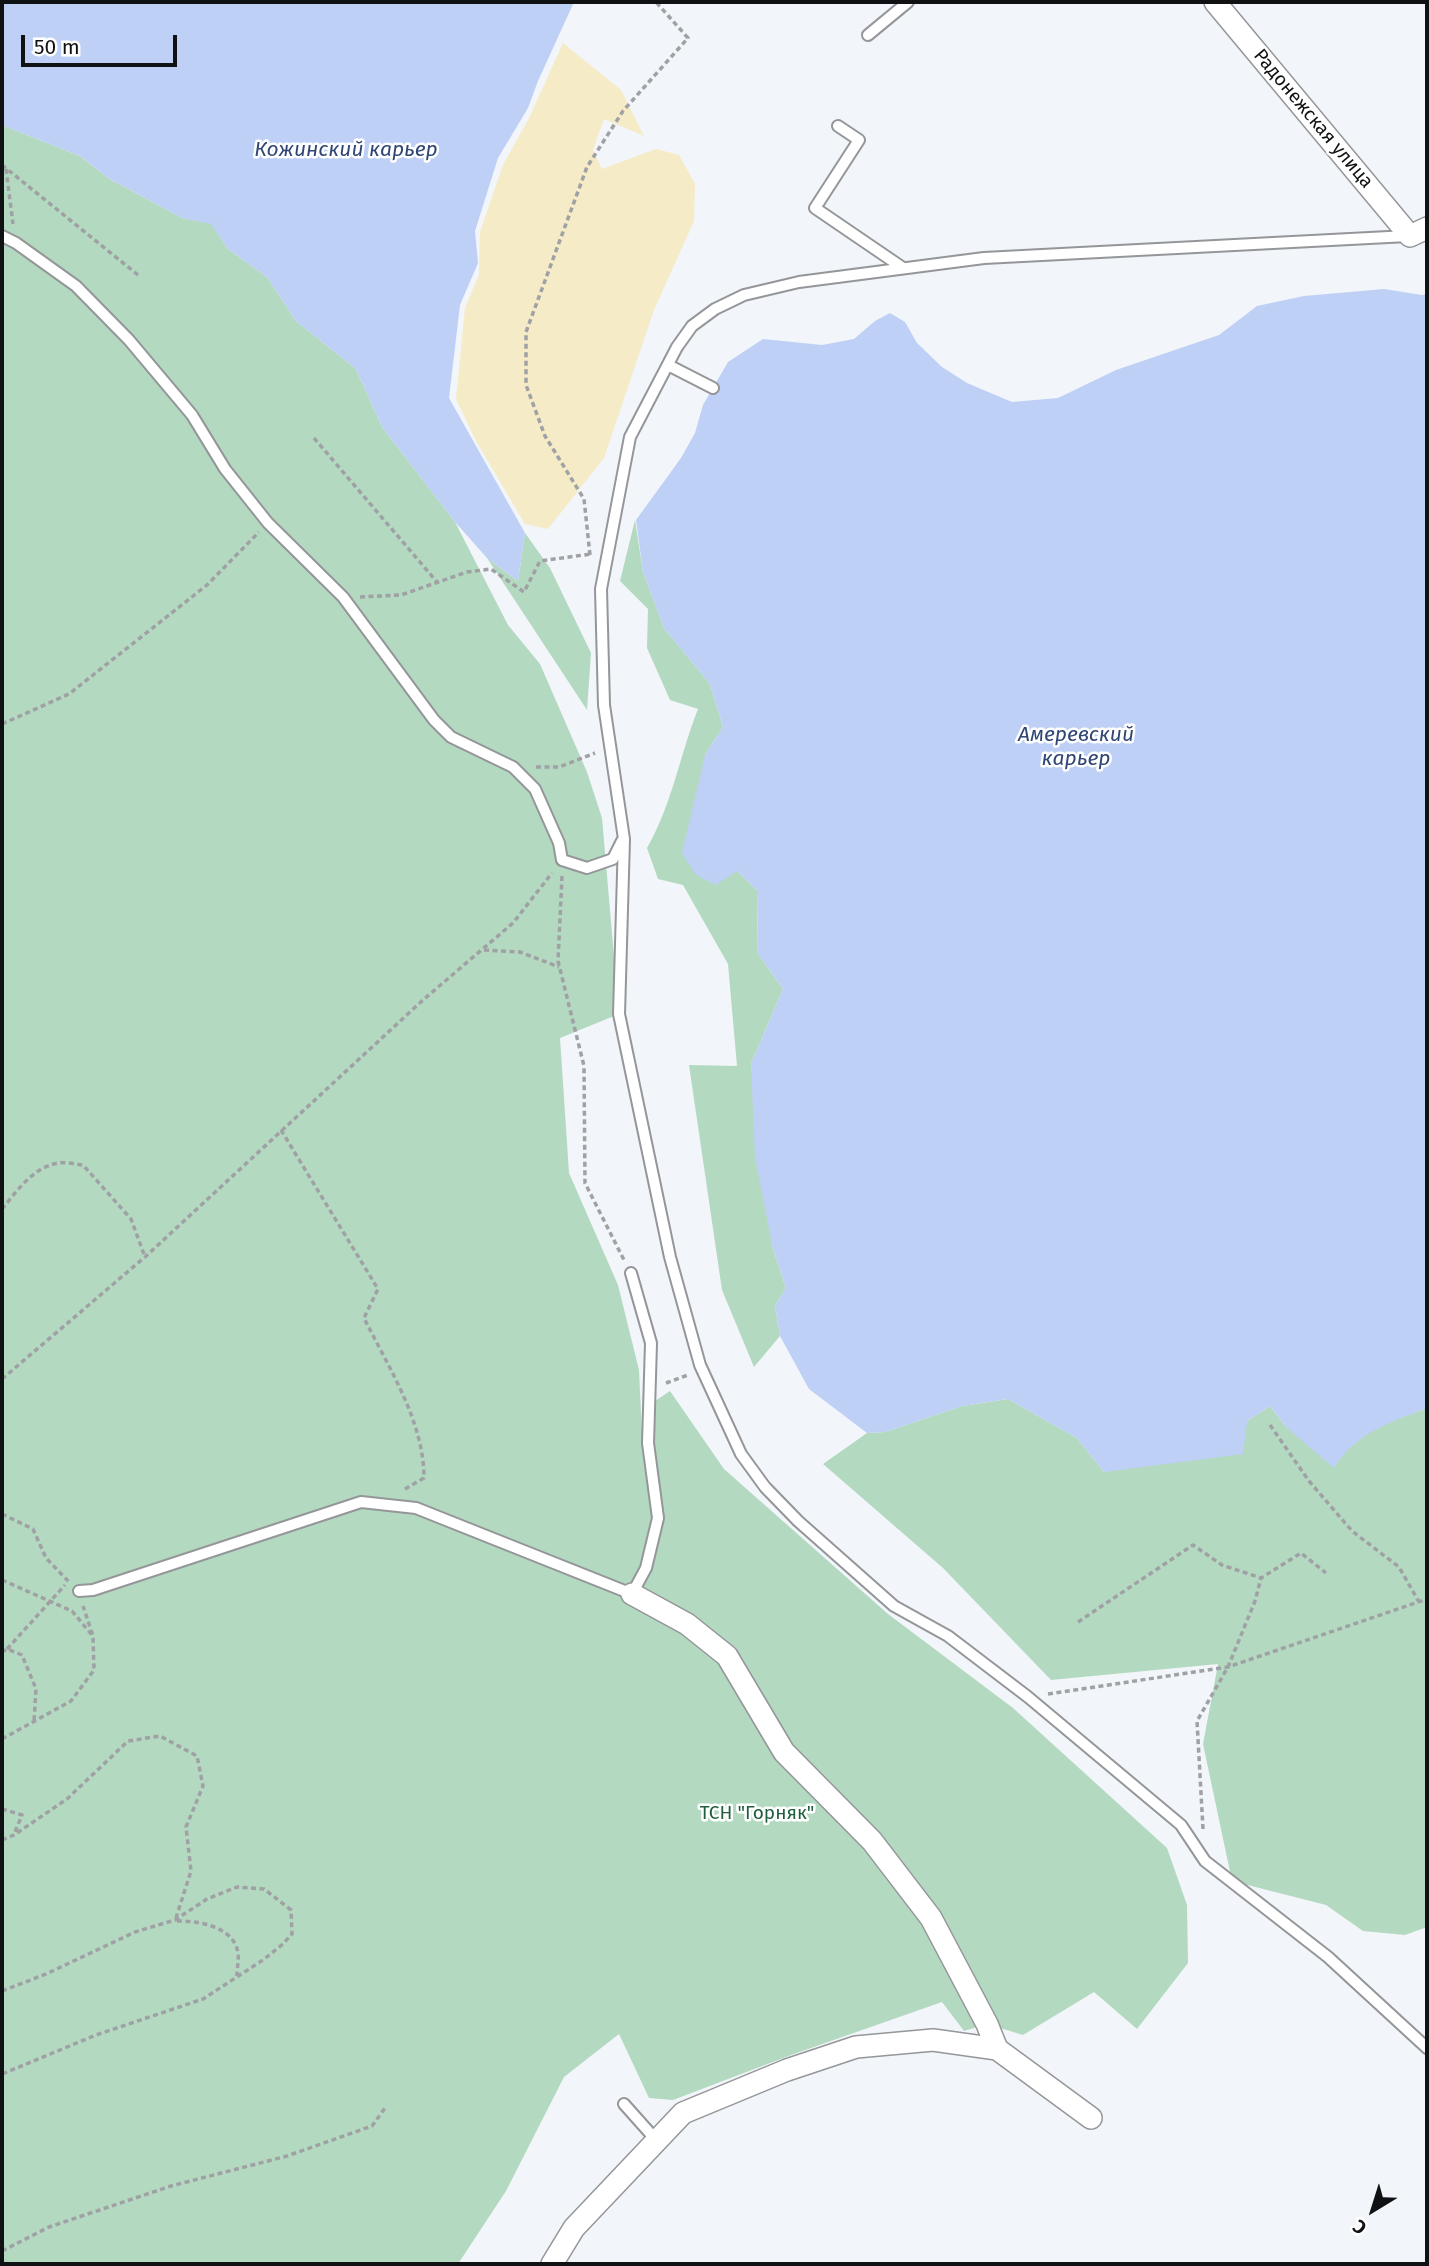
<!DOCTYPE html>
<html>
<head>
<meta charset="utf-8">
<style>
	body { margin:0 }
	#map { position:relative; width:1429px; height:2266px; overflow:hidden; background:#f2f5f9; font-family:"Fira Sans",sans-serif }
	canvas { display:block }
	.frame { position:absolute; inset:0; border:4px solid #101112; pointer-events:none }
	.north { position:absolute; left:1338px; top:2175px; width:70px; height:70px; -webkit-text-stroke:5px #fff; paint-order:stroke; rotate:218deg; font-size:19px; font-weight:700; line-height:28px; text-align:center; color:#101112 }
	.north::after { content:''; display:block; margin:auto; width:24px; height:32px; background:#101112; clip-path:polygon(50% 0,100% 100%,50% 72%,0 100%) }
	.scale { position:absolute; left:21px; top:35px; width:156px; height:32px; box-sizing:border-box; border:4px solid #101112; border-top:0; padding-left:9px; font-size:21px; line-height:24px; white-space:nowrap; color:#101112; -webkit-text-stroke:5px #fff; paint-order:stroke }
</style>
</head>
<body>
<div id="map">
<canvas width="1429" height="2266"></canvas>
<div class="frame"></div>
<div class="north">С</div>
<div class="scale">50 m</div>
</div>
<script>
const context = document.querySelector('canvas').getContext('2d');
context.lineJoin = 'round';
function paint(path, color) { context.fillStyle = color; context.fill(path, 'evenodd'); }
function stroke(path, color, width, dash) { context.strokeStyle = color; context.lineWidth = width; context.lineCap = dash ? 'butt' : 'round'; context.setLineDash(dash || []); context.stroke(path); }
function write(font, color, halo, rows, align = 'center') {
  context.font = font + ' "Fira Sans",sans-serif'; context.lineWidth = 5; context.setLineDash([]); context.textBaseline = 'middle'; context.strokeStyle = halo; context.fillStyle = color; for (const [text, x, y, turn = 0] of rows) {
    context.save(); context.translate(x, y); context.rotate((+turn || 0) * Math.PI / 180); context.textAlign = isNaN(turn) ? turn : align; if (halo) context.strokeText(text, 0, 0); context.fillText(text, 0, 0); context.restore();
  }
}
paint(new Path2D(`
	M 2,125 L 80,156 L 108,178 L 182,218 L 211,223 L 228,249 L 267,277 L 296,321 L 356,369 L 382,427 L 455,522 L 508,625 L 540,664 L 587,772 L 602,818 L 619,1014 L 560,1038 L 569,1173 L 618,1285 L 639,1370 L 642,1434 L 652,1403 L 670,1391 L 724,1469 L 888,1614 L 1013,1708 L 1167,1848 L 1187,1905 L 1188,1963 L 1137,2029 L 1094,1992 L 1023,2035 L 987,2024 L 964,2031 L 942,2002 L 791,2055 L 673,2100 L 649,2098 L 619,2034 L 564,2077 L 506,2191 L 458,2264 L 2,2264 Z
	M 635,520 L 643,572 L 664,628 L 710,684 L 723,727 L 705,755 L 737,871 L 758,891 L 757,952 L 783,989 L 751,1064 L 773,1249 L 786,1288 L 775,1306 L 780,1336 L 754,1367 L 722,1290 L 689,1065 L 737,1066 L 728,964 L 683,885 L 658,879 L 647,848 C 672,805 680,754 698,709 L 670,700 L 647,648 L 648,609 L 620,581 Z
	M 525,533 L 550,568 L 591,653 L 587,710 L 487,558 L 518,581 Z
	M 1008,1399 L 1077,1438 L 1104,1472 L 1247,1421 L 1270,1406 L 1287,1428 L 1344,1451 L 1378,1426 L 1427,1408 L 1427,1927 L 1405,1935 L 1363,1931 L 1326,1905 L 1232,1881 L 1203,1744 L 1218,1664 L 1051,1680 L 943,1568 L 823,1464 L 867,1433 L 885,1432 L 962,1406 Z`), '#b4d9c1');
paint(new Path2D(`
	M 563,43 L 621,90 L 644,136 L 604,119 L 593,150 L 602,169 L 656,149 L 679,155 L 695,184 L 694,221 L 654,310 L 604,458 L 548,529 L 525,524 L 476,441 L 456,399 L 465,308 L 479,275 L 480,232 L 503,165 L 529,118 Z`), '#f5ebc6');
paint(new Path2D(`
	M 2,2 L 574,2 L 538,81 L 528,108 L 498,158 L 475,231 L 478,263 L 460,305 L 449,398 L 525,533 L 518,581 L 487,558 L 455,522 L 382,427 L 356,369 L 296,321 L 267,277 L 228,249 L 211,224 L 182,218 L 108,178 L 80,156 L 2,125 Z
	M 1384,289 L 1422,295 L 1427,294 L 1427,1408 C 1391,1422 1355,1433 1334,1468 L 1287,1428 L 1270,1406 L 1247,1421 L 1243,1454 L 1104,1472 L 1077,1438 L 1008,1399 L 962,1406 L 885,1432 L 867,1433 L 809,1389 L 780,1336 L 775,1306 L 786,1288 L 773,1249 L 755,1157 L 751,1064 L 783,989 L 757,952 L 758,891 L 737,871 L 716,885 L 696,875 L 682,853 L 705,755 L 723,727 L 710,684 L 664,628 L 643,572 L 636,520 L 681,458 L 695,433 L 703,405 L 728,362 L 763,339 L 822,345 L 854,339 L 875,321 L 890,313 L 905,322 L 917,343 L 942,367 L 967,383 L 1012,402 L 1058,398 L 1116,370 L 1219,335 L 1257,306 L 1304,296 Z`), '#bed0f5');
const service = new Path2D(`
	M 868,35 L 908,2
	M 838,126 L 859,140 L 815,208 L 903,268
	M 2,236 L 16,243 L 76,286 L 129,340 L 192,415 L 225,469 L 268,523 L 343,597 L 434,720 L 451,737 L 513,767 L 535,789 L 559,843 L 562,860 L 587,868 L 613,859 L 622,841
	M 1408,236 L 984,258 L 799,282 L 744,295 L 715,309 L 692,326 L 677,347 L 630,437 L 601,589 L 604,705 L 624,839 L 619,1014 L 670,1257 L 700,1365 L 741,1454 L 765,1487 L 798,1521 L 894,1606 L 948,1636 L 1028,1697 L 1181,1825 L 1205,1861 L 1328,1957 L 1427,2048
	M 668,365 L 713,388
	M 79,1591 L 93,1590 L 361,1502 L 416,1508 L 632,1594 L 646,1568 L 658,1518 L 648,1443 L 651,1343 L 631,1273
	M 624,2104 L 657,2141`);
const minor = new Path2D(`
	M 1215,2 L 1410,236 L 1427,228
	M 632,1594 L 687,1624 L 727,1656 L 784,1752 L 872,1841 L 931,1918 L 987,2024 L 997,2049
	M 552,2264 L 574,2228 L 683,2113 L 787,2070 L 856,2047 L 933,2040 L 997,2049 L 1091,2118`);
stroke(service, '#949699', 14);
stroke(minor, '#949699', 24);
stroke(new Path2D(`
	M 2,165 L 138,275
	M 6,169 L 13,224
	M 314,438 L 437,582
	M 590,555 L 584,499 L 545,436 L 526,385 L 526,332 L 587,167 L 623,111 L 688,38 L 656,2
	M 360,597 L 401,595 L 467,572 L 491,569 L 524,592 L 540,561 L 591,554
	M 2,724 L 69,694 L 207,585 L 259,532
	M 536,767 L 559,767 L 595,753
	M 562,876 L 558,961 L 584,1066 L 585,1183 L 625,1262
	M 484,950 L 520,952 L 559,967
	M 281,1130 L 378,1289 L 364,1318 C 389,1368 424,1422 424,1478 L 403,1490
	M 2,1209 C 17,1191 34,1166 59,1163 C 66,1162 75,1164 83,1165 L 131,1219 L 145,1257
	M 2,1379 L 145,1257 L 423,1000 L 513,923 L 552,873
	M 666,1383 L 688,1375
	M 1270,1425 L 1309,1481 L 1352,1531 L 1399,1567 L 1419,1602
	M 2,1514 L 33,1529 L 46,1558 L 69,1582
	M 2,1580 L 72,1611 L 92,1635
	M 1078,1622 L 1193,1545 L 1222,1565 L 1261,1578
	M 7,1649 L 65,1585
	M 2,1652 L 7,1649 L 22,1655 L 36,1689 L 34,1722
	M 1048,1694 L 1228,1667 L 1427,1599
	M 2,1739 L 71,1701 L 94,1670 L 93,1636 L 83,1606
	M 2,1809 L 22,1815 L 15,1832
	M 1203,1829 L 1197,1721 L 1228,1667 L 1255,1601 L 1261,1578 L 1301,1553 L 1326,1573
	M 2,1840 L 14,1835 L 67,1799 L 128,1741 L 160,1736 L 197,1756 L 203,1786 L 186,1827 L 191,1871 L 176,1918
	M 177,1921 C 198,1921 234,1926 238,1953 C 239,1960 237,1968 237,1976
	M 2,1991 L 46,1974 L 135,1932 L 175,1920 L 207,1899 L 237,1887 L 264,1889 L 291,1910 L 292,1934 L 283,1944 L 263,1960 L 203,1999 L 96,2035 L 2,2074
	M 2,2251 L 49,2227 L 171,2186 L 287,2156 L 372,2126 L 385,2108
	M 2,2263 L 7,2264`), '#9fa1a4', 3.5, [5, 3.5]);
stroke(service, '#fff', 10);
stroke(minor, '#fff', 21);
write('19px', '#101112', '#fff', [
	["Радонежская улица",1313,119,50]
]);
write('19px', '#1f5f3e', '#fff', [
	["ТСН \"Горняк\"",757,1814]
]);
write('italic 21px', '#304675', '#fff', [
	["Кожинский карьер",346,150],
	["Амеревский",1076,735],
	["карьер",1076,759]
]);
</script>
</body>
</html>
